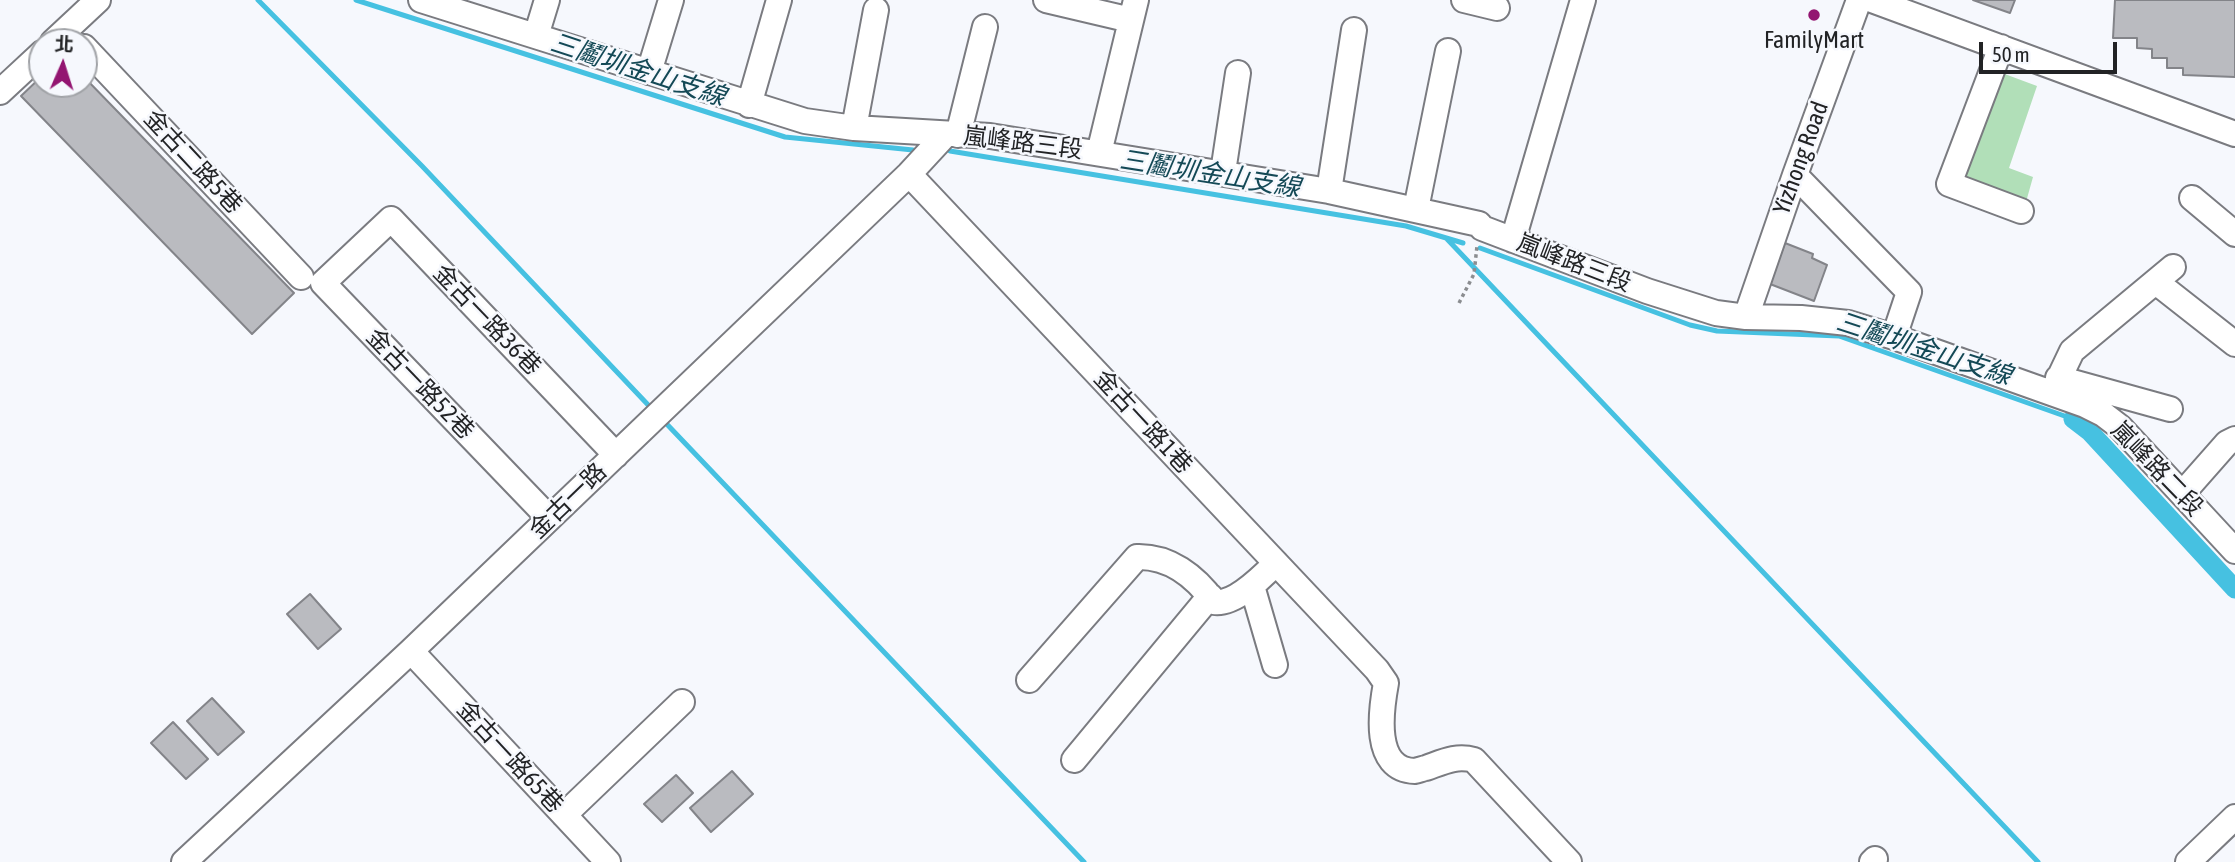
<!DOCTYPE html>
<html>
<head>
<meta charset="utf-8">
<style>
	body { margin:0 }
	#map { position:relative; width:2235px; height:862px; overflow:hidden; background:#f6f8fd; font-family:"Asap Condensed","Noto Sans TC",sans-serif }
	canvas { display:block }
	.north { position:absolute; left:28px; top:28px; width:70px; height:70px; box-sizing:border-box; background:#f6f8fd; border:2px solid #a1a3a7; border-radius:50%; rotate:3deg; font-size:19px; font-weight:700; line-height:28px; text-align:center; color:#222325 }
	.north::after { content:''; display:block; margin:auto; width:24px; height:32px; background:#931571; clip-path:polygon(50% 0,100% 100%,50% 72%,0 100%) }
	.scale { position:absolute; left:1979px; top:42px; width:138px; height:32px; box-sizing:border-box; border:4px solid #222325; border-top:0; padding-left:9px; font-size:21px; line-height:24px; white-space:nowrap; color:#222325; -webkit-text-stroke:5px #f6f8fd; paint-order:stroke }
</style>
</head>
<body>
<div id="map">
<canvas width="2235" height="862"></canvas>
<div class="north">北</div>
<div class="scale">50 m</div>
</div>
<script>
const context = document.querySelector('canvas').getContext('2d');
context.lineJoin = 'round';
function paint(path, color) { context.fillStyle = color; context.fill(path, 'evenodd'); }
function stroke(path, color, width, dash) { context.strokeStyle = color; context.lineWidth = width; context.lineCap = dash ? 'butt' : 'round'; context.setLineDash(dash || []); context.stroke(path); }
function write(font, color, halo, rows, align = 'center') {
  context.font = font + ' "Asap Condensed","Noto Sans TC",sans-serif'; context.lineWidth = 5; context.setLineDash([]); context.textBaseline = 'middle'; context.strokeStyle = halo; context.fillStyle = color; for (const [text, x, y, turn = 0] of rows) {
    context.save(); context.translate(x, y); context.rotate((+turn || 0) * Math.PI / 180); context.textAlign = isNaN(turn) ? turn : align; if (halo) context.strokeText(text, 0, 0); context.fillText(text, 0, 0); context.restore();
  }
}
paint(new Path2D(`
	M 2002,73 L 2037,86 L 2009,168 L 2033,177 L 2026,202 L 1961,179 Z`), '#b1dfb8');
stroke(new Path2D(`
	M 258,0 L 422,166 L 652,409
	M 356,0 L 785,137 L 913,150
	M 950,151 L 1406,226 L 1463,243
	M 1447,239 L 2038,862
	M 1480,248 L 1690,325 L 1717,331 L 1839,336 L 2073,419
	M 661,418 L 1084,862`), '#46c1e1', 5);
stroke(new Path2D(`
	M 2073,419 L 2090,432 L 2235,589`), '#46c1e1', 19);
const building = new Path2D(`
	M 1973,0 L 2015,0 L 2010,13 Z
	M 2115,0 L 2235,0 L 2235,77 L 2183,75 L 2183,68 L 2167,68 L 2167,58 L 2152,58 L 2152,49 L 2137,48 L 2137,38 L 2113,38 Z
	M 42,76 L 42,84 L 84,84 L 84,77 L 294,293 L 252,334 L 21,96 Z
	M 1785,243 L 1813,254 L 1812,258 L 1827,265 L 1814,301 L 1770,284 Z
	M 310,594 L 341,629 L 318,649 L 287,614 Z
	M 212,698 L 244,732 L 218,755 L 187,721 Z
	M 173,722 L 208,759 L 186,779 L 151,743 Z
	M 732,771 L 753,794 L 711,832 L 690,808 Z
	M 676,775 L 693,793 L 662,822 L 644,804 Z`);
paint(building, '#babbc0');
stroke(building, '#838489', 2);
const minor = new Path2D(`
	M 421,0 L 805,121 L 854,128 L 990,136 L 1329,191 L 1479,224 L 1482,228 L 1647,291 L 1716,313 L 1746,317 L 1801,318 L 1848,323 L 1894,337 L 2085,405 L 2103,414 L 2120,427 L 2235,551
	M 1046,0 L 1131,20
	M 1464,0 L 1497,8
	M 1872,0 L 2235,134
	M 536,36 L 547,0
	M 53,42 L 98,0
	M 84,47 L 301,277
	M 2001,47 L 1949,184 L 2021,211
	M 649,72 L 671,0
	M 0,92 L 42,53
	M 749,105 L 779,0
	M 854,128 L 876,10
	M 958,135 L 985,27
	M 1099,153 L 1136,0
	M 1223,172 L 1238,73
	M 909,174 L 1377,670 L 1386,683 C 1381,710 1372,770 1415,771 C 1416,771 1424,768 1426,768 C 1443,762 1456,755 1474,760 L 1569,862
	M 1795,175 L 1909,292 L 1894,337
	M 1329,191 L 1354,30
	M 2192,198 L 2235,234
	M 1416,209 L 1448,51
	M 1513,240 L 1583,0
	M 2156,282 L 2235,344
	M 1746,317 L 1795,175 L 1859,0
	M 2058,378 L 2170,409
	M 2052,393 L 2072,351 L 2173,267
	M 2182,494 L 2227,443 L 2235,439
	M 549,518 L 323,283 L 391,219 L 616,455
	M 1252,586 L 1275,665
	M 411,651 L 608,862
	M 1029,680 L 1137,557 C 1169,556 1195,576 1214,602 C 1235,605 1262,577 1276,563
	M 1074,760 L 1210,596
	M 564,815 L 682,702
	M 184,862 L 411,651 L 909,174 L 946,134
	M 1872,862 L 1875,859
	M 2188,862 L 2235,817`);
stroke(minor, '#7a7b80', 28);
stroke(new Path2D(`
	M 1459,303 L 1474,274 L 1477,246`), '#8b8d90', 3.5, [3.5, 3.5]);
stroke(minor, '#fff', 24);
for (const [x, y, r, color] of [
	[1814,15,7,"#931571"]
]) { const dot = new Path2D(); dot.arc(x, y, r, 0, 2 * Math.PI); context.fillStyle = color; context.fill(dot); stroke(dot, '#f6f8fd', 2.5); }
write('24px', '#222325', '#f6f8fd', [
	["FamilyMart",1814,40]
]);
write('24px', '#222325', '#f6f8fd', [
	["嵐峰路三段",1023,143,7],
	["Yizhong Road",1801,158,-70],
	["金古二路5巷",193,162,47],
	["嵐峰路三段",1574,263,21],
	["金古一路36巷",487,320,46],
	["金古一路52巷",420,384,46],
	["金古一路1巷",1143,422,47],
	["嵐峰路二段",2157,469,46],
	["金古一路",568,501,-44],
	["金古一路65巷",510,757,47]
]);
write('italic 26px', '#144956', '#f6f8fd', [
	["三鬮圳金山支線",638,70,18],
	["三鬮圳金山支線",1210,174,9],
	["三鬮圳金山支線",1924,349,18]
]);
</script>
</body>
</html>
